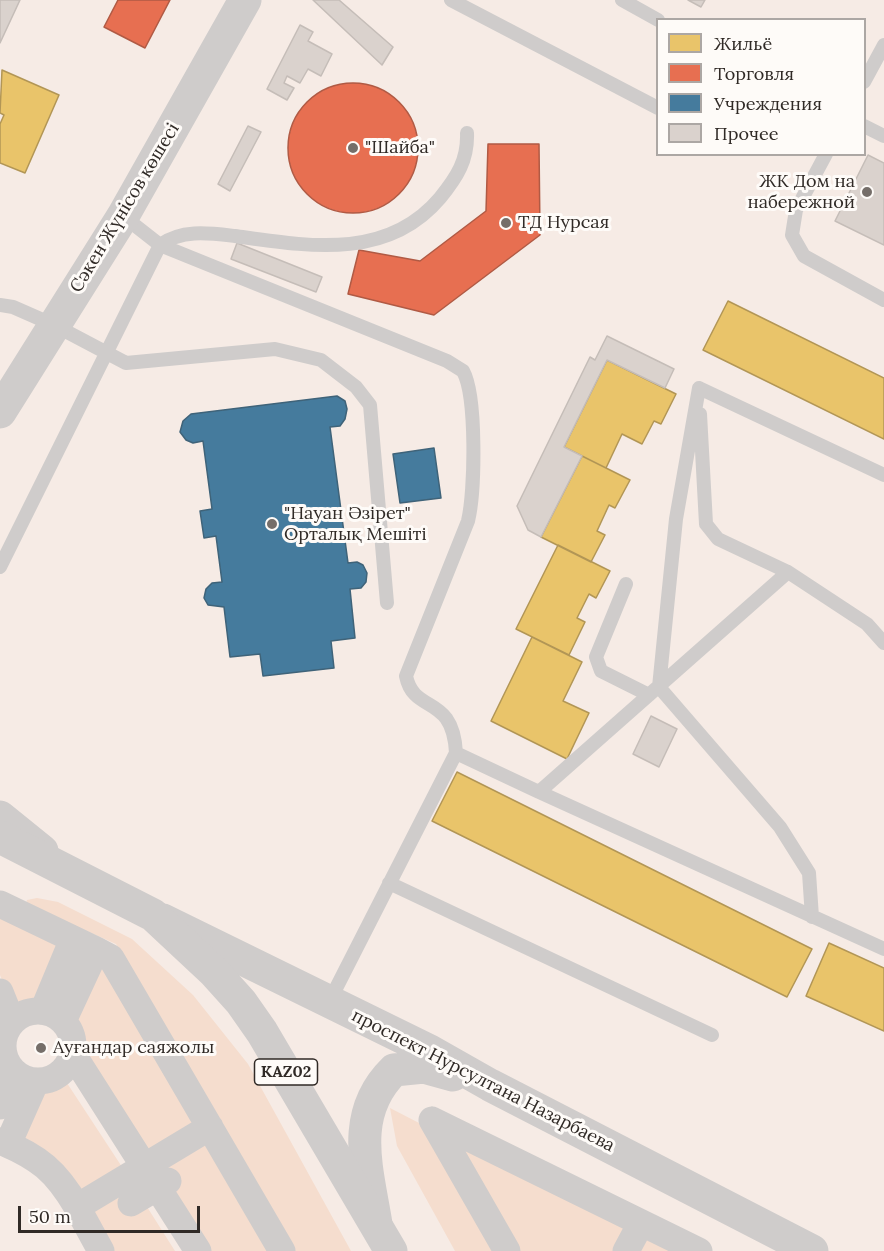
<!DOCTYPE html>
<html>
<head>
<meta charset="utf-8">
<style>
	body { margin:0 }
	#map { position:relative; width:884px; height:1251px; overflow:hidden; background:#f6ebe5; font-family:Lora,serif }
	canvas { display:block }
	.legend { position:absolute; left:656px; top:18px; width:210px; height:138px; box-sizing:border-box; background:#fefbf8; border:2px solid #aca7a4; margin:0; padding:8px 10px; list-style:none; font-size:18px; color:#302a26 }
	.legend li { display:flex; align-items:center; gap:12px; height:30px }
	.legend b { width:30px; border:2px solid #aca7a4 }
	.scale { position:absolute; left:18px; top:1206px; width:182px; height:27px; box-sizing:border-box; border:3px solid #302a26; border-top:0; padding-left:8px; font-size:18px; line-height:21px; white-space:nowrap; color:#302a26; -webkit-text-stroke:4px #fefbf8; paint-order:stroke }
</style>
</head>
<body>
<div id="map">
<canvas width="884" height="1251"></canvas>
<ul class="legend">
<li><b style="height:16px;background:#e9c46a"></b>Жильё</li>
<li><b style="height:16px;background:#e76f51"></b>Торговля</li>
<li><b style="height:16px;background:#457b9d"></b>Учреждения</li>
<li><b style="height:16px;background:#dad2cd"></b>Прочее</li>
</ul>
<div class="scale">50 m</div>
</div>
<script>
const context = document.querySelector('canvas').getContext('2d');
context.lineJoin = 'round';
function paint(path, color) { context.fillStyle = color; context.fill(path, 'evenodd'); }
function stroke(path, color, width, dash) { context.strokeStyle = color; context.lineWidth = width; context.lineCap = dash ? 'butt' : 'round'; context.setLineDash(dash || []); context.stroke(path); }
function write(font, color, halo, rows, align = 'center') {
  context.font = font + ' Lora,serif'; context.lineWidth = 6; context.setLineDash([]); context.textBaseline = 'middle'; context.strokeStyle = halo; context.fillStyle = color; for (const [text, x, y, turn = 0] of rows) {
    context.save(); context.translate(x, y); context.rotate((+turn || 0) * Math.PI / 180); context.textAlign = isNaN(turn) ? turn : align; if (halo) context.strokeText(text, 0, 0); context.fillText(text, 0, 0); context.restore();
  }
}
paint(new Path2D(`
	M 37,898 L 58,902 L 132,939 L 193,995 L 248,1064 L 351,1251 L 294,1251 L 116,944 L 26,904 L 27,900 Z
	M 0,908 L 67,940 L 40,1000 L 26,1001 L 12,1006 L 0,975 Z
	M 101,956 L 200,1123 L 144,1157 L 81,1047 L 74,1021 Z
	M 65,1080 L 124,1170 L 77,1198 L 15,1144 L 45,1090 Z
	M 390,1108 L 421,1124 L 492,1251 L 455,1251 L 397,1146 Z
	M 449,1135 L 636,1226 L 623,1251 L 516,1251 Z
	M 208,1138 L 274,1251 L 203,1251 L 168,1184 L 171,1171 L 166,1163 Z
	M 116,1194 L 120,1200 L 142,1199 L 175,1251 L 107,1251 L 86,1212 Z
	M 642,1231 L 675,1251 L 632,1251 Z`), '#f5ddce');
const homes = new Path2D(`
	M 2,70 L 59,95 L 25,173 L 0,163 L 0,124 L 4,115 L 0,113 Z
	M 728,301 L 884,378 L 884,439 L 703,350 Z
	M 607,360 L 676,394 L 661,424 L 654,421 L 642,444 L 622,434 L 606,468 L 564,447 Z
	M 582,456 L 630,480 L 615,508 L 609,505 L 597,531 L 605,535 L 591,562 L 541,537 Z
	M 558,545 L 610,571 L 596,598 L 589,594 L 577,618 L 585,622 L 569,655 L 516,629 Z
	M 532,637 L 582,662 L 563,701 L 589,713 L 567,759 L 491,721 Z
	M 457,772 L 812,949 L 787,997 L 432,821 Z
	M 829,943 L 884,968 L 884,1031 L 806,996 Z`);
paint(homes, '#e9c46a');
stroke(homes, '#b29656', 1.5);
const shops = new Path2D(`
	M 118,0 L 170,0 L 145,48 L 104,27 Z
	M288 148a65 65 0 1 1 130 0a65 65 0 1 1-130 0Z
	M 488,144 L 539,144 L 540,235 L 434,315 L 348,294 L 359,250 L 420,261 L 486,211 Z`);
paint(shops, '#e76f51');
stroke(shops, '#b05a44', 1.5);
const public = new Path2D(`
	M 337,396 L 345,401 L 347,409 L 345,419 L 340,426 L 330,427 L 348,563 L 357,562 L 363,565 L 367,573 L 366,582 L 361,588 L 350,589 L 355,638 L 331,641 L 334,668 L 263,676 L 260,654 L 230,657 L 224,607 L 208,605 L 204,598 L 206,589 L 212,583 L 222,582 L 216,536 L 204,538 L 200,511 L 212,509 L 203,441 L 193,443 L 186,440 L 180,432 L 183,421 L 191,414 Z
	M 434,448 L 441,498 L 400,503 L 393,454 Z`);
paint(public, '#457b9d');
stroke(public, '#3f6379', 1.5);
const building = new Path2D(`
	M 0,0 L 20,0 L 0,43 Z
	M 313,0 L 339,0 L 393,47 L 382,65 Z
	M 688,0 L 705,0 L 701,7 Z
	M 300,25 L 313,32 L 308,41 L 332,54 L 321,76 L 308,69 L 300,83 L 287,76 L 284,83 L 294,88 L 287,100 L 267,89 Z
	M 248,126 L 261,132 L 230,191 L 218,184 Z
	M 868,155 L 884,163 L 884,245 L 835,221 Z
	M 237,243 L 322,277 L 316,292 L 231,259 Z
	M 607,336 L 674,369 L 665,388 L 607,360 L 564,447 L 582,456 L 541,537 L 528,530 L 517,506 L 590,357 L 595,360 Z
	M 651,716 L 677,729 L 659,767 L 633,754 Z`);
paint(building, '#dad2cd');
stroke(building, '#c5bdb8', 1.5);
stroke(new Path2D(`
	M 451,0 L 658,108
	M 622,0 L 658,20
	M 864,82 L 884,45
	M 864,126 L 884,136
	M 826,154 L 796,210 L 792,235 L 804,256 L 884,300
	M 123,216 L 160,245 L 447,361 L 463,371 C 477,396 475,492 468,521 L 406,676 C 414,715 453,693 456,753
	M 0,305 L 13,307 L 54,325 L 126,363 L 275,349 L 321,360 L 356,387 L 370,405 L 387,603
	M 699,388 L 676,519 L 659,687 L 780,827 L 809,873 L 812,917
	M 699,388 L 884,475
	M 700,414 L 706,524 L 718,539 L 788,572
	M 0,567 L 160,245 C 182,229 209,233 235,236 C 307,246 387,261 440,198 C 457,177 468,160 467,133
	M 626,584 L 596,657 L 601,671 L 649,695
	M 539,792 L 884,949
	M 389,883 L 712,1035
	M 329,1002 L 456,753 L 539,792 L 788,572 L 867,624 L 884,643`), '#cfcccb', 14);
stroke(new Path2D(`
	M 0,904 L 96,950 L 63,1021
	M 96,950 L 111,958 L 282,1251
	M 0,992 L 12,1022
	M 43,1011 L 73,939
	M3 1046a35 35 0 1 1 70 0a35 35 0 1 1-70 0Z
	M 72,1053 L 198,1251
	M 0,1106 L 14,1072
	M 432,1120 L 699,1251
	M 432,1120 L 507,1251
	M 0,1141 C 39,1157 56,1171 77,1207 L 210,1127
	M 8,1144 L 36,1081
	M 131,1203 L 168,1181
	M 77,1207 L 101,1251
	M 626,1251 L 641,1223`), '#cfcccb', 27);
stroke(new Path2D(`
	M 0,412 L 123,216 L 245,0
	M 0,817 L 42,851
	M 163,920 L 430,1051 L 490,1085 L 812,1251
	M 376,1224 C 367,1168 349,1114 394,1070 L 424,1067 L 453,1075`), '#cfcccb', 33);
stroke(new Path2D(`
	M 0,837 L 153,915 L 214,972 L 241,1002 L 262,1032 L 391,1251`), '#cfcccb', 33);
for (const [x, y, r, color] of [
	[353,148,6,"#756e69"],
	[867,192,6,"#756e69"],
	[506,223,6,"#756e69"],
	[272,524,6,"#756e69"],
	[41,1048,6,"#756e69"]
]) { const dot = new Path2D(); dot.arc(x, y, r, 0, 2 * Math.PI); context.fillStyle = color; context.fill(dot); stroke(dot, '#fefbf8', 2); }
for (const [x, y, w] of [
	[286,1072,63]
]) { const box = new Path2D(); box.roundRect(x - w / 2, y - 13, w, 26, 4.5); context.fillStyle = '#fefbf8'; context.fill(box); stroke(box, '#302a26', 1.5); }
write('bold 16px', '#302a26', null, [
	["KАZ02",286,1072]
]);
write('18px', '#302a26', '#fefbf8', [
	["\"Шайба\"",365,148],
	["ЖК Дом на",855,182,"right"],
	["набережной",855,203,"right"],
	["ТД Нурсая",518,223],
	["\"Науан Әзірет\"",284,514],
	["Орталық Мешіті",284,535],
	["Ауғандар саяжолы",53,1048]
], 'left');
write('18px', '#302a26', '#fefbf8', [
	["Сәкен Жүнісов көшесі",125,208,-59],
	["проспект Нурсултана Назарбаева",483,1081,27]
]);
</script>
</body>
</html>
